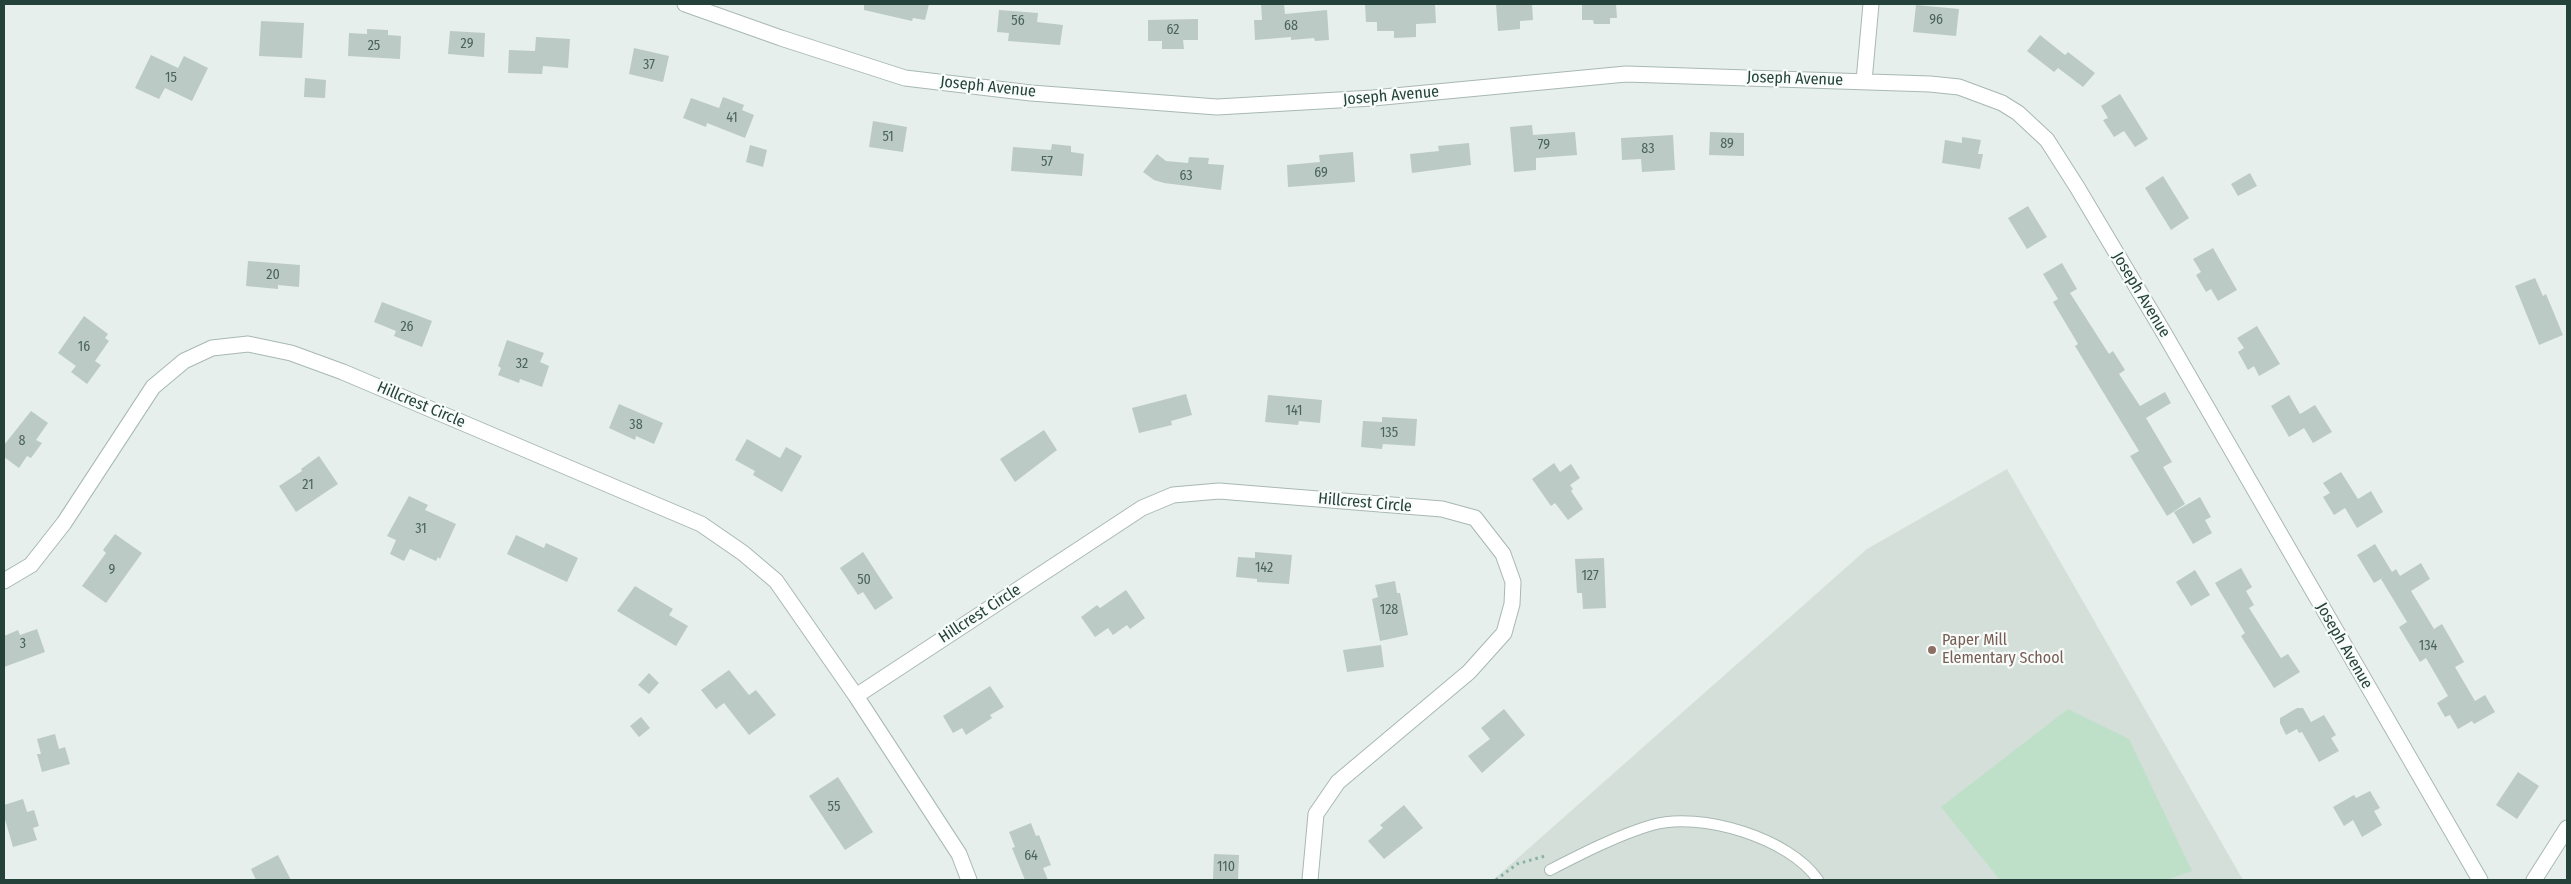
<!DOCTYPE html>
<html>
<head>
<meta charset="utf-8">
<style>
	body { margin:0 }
	#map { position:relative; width:2571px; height:884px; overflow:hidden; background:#e6efeb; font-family:"Fira Sans Condensed",sans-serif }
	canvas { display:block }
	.frame { position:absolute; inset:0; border:5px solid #24423a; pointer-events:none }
</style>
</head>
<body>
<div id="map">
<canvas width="2571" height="884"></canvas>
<div class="frame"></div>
</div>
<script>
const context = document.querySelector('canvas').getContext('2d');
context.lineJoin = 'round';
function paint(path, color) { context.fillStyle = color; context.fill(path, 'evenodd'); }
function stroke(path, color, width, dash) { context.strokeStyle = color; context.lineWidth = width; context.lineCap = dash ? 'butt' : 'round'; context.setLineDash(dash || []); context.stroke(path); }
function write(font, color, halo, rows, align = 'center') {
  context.font = font + ' "Fira Sans Condensed",sans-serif'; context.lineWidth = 4.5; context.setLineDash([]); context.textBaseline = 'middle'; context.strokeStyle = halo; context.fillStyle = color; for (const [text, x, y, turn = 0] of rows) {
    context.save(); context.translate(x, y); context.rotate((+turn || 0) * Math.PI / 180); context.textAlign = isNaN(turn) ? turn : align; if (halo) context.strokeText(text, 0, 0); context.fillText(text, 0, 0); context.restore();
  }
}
paint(new Path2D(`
	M 2007,469 L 2243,880 L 1493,880 L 1867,549 Z`), '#d4dfda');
paint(new Path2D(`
	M 2068,709 L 2129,739 L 2192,871 L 2166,880 L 2000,880 L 1941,807 Z`), '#bfe0c8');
paint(new Path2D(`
	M 864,4 L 929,4 L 925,20 L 913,18 L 912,21 L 864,10 Z
	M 1261,4 L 1284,4 L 1285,14 L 1327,10 L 1329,40 L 1315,41 L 1314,38 L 1291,40 L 1291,37 L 1255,40 L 1254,20 L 1262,20 Z
	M 1365,4 L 1435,4 L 1436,23 L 1416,24 L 1416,37 L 1394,38 L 1394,31 L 1377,31 L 1377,22 L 1366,22 Z
	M 1496,4 L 1532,4 L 1533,20 L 1520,21 L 1520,29 L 1498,31 Z
	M 1582,4 L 1616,4 L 1617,18 L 1610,18 L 1610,24 L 1594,24 L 1593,20 L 1582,20 Z
	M 1916,5 L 1959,9 L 1956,36 L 1913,32 Z
	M 999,10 L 1038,13 L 1037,22 L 1063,25 L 1060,45 L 1008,41 L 1009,33 L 997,32 Z
	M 1198,19 L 1198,40 L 1183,40 L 1184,49 L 1162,49 L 1162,41 L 1148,41 L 1148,20 Z
	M 261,21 L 304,23 L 302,58 L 259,56 Z
	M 367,29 L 388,30 L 388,35 L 401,36 L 400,59 L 348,56 L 349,33 L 367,34 Z
	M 450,31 L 485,33 L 484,57 L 448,54 Z
	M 2040,35 L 2065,55 L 2068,52 L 2095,73 L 2083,87 L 2058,68 L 2054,72 L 2027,51 Z
	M 536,37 L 570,39 L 568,68 L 543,66 L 542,74 L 508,73 L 509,50 L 535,51 Z
	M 634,48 L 669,56 L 663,82 L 629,74 Z
	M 151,55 L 178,68 L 184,56 L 208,68 L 192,101 L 165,88 L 159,99 L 135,88 Z
	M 305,78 L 326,80 L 325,98 L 304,97 Z
	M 2120,94 L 2148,139 L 2135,147 L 2124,131 L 2114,137 L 2103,120 L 2108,118 L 2101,106 Z
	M 723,97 L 744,105 L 742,110 L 754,115 L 745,138 L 707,123 L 706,127 L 683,118 L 691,98 L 719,108 Z
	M 873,121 L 907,127 L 903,152 L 869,147 Z
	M 1532,125 L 1533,135 L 1575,132 L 1577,155 L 1536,158 L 1536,170 L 1514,172 L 1510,127 Z
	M 1710,132 L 1744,133 L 1744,156 L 1709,155 Z
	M 1673,135 L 1675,170 L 1642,172 L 1641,159 L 1622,160 L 1621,138 Z
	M 1962,137 L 1981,140 L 1978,154 L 1983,154 L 1980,169 L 1942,163 L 1945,140 L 1962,143 Z
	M 1469,143 L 1471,165 L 1412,173 L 1410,154 L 1439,151 L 1438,146 Z
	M 1052,144 L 1071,146 L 1071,152 L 1084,154 L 1082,176 L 1011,171 L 1013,147 L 1051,150 Z
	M 750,145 L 767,150 L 763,167 L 746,162 Z
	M 1353,152 L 1355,182 L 1288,187 L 1287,165 L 1320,162 L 1319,155 Z
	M 1157,154 L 1166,161 L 1188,163 L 1189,157 L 1209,158 L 1208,164 L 1224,165 L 1221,190 L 1164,183 L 1154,180 L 1143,172 Z
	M 2250,173 L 2257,186 L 2238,196 L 2231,184 Z
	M 2163,176 L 2189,218 L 2171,230 L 2145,188 Z
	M 2028,206 L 2047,237 L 2027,249 L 2008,218 Z
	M 2213,248 L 2237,290 L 2218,301 L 2211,289 L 2206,292 L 2196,275 L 2201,272 L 2193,259 Z
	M 248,261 L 300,265 L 299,287 L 278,285 L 278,289 L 246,286 Z
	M 2062,263 L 2077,289 L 2070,293 L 2109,354 L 2113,351 L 2125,370 L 2119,374 L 2140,406 L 2165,392 L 2171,403 L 2146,418 L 2172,462 L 2163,467 L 2185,504 L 2167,516 L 2130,456 L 2139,451 L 2075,346 L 2078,344 L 2053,302 L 2058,299 L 2043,274 Z
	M 2535,278 L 2543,296 L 2546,294 L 2563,335 L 2539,345 L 2515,286 Z
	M 382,302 L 432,321 L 422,347 L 394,336 L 396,331 L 374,322 Z
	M 84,316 L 108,334 L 105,338 L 109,341 L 95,361 L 101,365 L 87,384 L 71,372 L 76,366 L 58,353 Z
	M 2257,326 L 2280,364 L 2259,376 L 2254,366 L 2248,370 L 2238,352 L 2244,348 L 2237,338 Z
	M 507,340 L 544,353 L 540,362 L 549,366 L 542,387 L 520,379 L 519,383 L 498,375 L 501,368 L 498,366 Z
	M 1186,394 L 1192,415 L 1171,421 L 1172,425 L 1139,433 L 1132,408 Z
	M 1268,395 L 1322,400 L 1320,423 L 1299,421 L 1298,425 L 1265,422 Z
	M 2289,395 L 2300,414 L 2315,405 L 2332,432 L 2313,443 L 2304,428 L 2289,437 L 2271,406 Z
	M 619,404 L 663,423 L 654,444 L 636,436 L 635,440 L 609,428 Z
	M 31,411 L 48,423 L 36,440 L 42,443 L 31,458 L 27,456 L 19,468 L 4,457 L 4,445 Z
	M 1382,417 L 1417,419 L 1415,446 L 1383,444 L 1382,449 L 1361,447 L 1363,421 L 1382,422 Z
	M 1044,430 L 1057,450 L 1015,482 L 1000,459 Z
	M 747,439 L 780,458 L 786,447 L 802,456 L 782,492 L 753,475 L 755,471 L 735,460 Z
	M 319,456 L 338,484 L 296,512 L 279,486 L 302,471 L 301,469 Z
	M 1554,463 L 1560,472 L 1571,464 L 1580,478 L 1570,485 L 1573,489 L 1571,491 L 1583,509 L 1568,520 L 1555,503 L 1551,506 L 1532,479 Z
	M 2341,472 L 2358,499 L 2371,491 L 2383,512 L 2357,528 L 2345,508 L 2334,515 L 2323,497 L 2330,493 L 2323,483 Z
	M 409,496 L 428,505 L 425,510 L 456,524 L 440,559 L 438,557 L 436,561 L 410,549 L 404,561 L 390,554 L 396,540 L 387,536 Z
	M 2200,497 L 2211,517 L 2205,520 L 2212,533 L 2193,544 L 2174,512 Z
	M 115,534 L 142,553 L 106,603 L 82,586 L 106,553 L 103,550 Z
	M 516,535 L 544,548 L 546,543 L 578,558 L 567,582 L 507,554 Z
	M 2375,544 L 2392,572 L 2396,569 L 2400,576 L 2421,563 L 2430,579 L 2411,591 L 2434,629 L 2442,624 L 2464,662 L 2455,667 L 2475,701 L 2485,695 L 2495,712 L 2474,724 L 2472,721 L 2458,729 L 2450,715 L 2445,717 L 2437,703 L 2448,696 L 2426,658 L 2420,662 L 2399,627 L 2407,622 L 2381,579 L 2389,574 L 2374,583 L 2357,555 Z
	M 863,552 L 893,598 L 875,610 L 863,592 L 858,595 L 840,568 Z
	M 1255,552 L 1292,555 L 1289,584 L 1257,582 L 1257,579 L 1236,577 L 1238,557 L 1255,558 Z
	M 1604,558 L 1606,608 L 1583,609 L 1582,593 L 1577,593 L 1575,559 Z
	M 2241,568 L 2252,587 L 2246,591 L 2254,605 L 2249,608 L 2281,658 L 2288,654 L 2300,672 L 2274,688 L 2241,636 L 2245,633 L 2215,583 Z
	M 2195,570 L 2210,595 L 2191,606 L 2176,582 Z
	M 1395,581 L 1397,593 L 1400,593 L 1408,635 L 1380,641 L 1372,599 L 1378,597 L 1375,585 Z
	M 635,586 L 673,609 L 669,615 L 688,626 L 676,646 L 617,611 Z
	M 1126,590 L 1145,618 L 1130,629 L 1127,625 L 1113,635 L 1108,628 L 1095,637 L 1081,617 L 1097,605 L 1100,608 Z
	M 37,629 L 45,652 L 4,667 L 4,636 L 18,630 L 20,635 Z
	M 1381,645 L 1384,667 L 1347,672 L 1343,650 Z
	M 729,670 L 749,695 L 756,690 L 776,715 L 749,735 L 724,703 L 716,709 L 701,690 Z
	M 649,673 L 659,683 L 649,694 L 638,685 Z
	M 990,686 L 1004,707 L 990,715 L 992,718 L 966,735 L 962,728 L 953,733 L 943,716 Z
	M 2297,708 L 2303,708 L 2311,722 L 2324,715 L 2336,735 L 2331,738 L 2339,751 L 2319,762 L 2302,732 L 2299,733 L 2297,729 L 2286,735 L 2280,723 L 2280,718 Z
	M 1504,709 L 1525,735 L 1482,773 L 1468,756 L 1490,739 L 1481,728 Z
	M 641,717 L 650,728 L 639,737 L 630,726 Z
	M 55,734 L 59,749 L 65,747 L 70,764 L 42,772 L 37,754 L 41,754 L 37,739 Z
	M 2518,772 L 2539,786 L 2517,819 L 2496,805 Z
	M 838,777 L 873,832 L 845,850 L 809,796 Z
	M 2370,791 L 2380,808 L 2374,811 L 2382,825 L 2362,837 L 2353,820 L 2344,826 L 2333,807 L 2354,795 L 2356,798 Z
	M 23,799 L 27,812 L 34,810 L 39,826 L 33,828 L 37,840 L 13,847 L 4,816 L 4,805 Z
	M 1404,805 L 1423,828 L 1384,859 L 1368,841 L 1383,828 L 1380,825 Z
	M 1031,823 L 1036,836 L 1039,835 L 1051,865 L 1043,868 L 1048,880 L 1025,880 L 1012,848 L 1015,847 L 1009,832 Z
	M 1214,854 L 1239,855 L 1238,880 L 1213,880 Z
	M 278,855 L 291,880 L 256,880 L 251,869 Z`), '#bbcac4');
const lane = new Path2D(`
	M 1550,870 C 1581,854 1618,835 1652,825 C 1700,811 1790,838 1818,880`);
const street = new Path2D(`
	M 685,4 L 781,38 L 905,78 L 1031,93 L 1217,107 L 1373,98 L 1626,74 L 1930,84 L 1959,87 L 2002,103 L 2018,113 L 2047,140 L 2077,187 L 2164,333 L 2480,880
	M 1864,81 L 1871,4
	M 4,581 L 31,565 L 64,523 L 153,387 L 184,361 L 212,348 L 248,344 L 291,353 L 343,372 L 701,524 L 743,553 L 776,581 L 856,696 L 959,854 L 969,880
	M 856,696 L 1142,508 L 1173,495 L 1219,491 L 1442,509 L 1475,518 L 1503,554 L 1513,582 L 1512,604 L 1504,633 L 1469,672 L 1338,782 L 1316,814 L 1310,880
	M 2534,880 L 2567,828`);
stroke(lane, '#a8b8b2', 12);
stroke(street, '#a8b8b2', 17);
stroke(new Path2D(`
	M 1496,880 L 1517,864 L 1545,856`), '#86b3a5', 3, [2.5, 4]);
stroke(lane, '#fff', 10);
stroke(street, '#fff', 15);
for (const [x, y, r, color] of [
	[1932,650,5,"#8d6e63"]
]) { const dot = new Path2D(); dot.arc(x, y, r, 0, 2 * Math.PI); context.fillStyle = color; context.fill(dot); stroke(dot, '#f7fbf9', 2); }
write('14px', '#4a645c', null, [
	["96",1936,20],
	["56",1018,21],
	["68",1291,26],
	["62",1173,30],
	["29",467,44],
	["25",374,46],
	["37",649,65],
	["15",171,78],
	["41",732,118],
	["51",888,137],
	["89",1727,144],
	["79",1544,145],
	["83",1648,149],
	["57",1047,162],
	["69",1321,173],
	["63",1186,176],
	["20",273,275],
	["26",407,327],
	["16",84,347],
	["32",522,364],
	["141",1294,411],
	["38",636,425],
	["135",1389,433],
	["8",22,441],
	["21",308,485],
	["31",421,529],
	["142",1264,568],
	["9",112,570],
	["127",1590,576],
	["50",864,580],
	["128",1389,610],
	["3",23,644],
	["134",2428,646],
	["55",834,807],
	["64",1031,856],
	["110",1226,867]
]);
write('16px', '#24423a', '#f7fbf9', [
	["Joseph Avenue",1795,79,2],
	["Joseph Avenue",988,87,6],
	["Joseph Avenue",1391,96,-5],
	["Joseph Avenue",2141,295,59],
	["Hillcrest Circle",421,405,23],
	["Hillcrest Circle",1365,503,5],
	["Hillcrest Circle",980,614,-33],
	["Joseph Avenue",2344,646,60]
]);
write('16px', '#785e54', '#f7fbf9', [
	["Paper Mill",1942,641],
	["Elementary School",1942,659]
], 'left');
</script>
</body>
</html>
